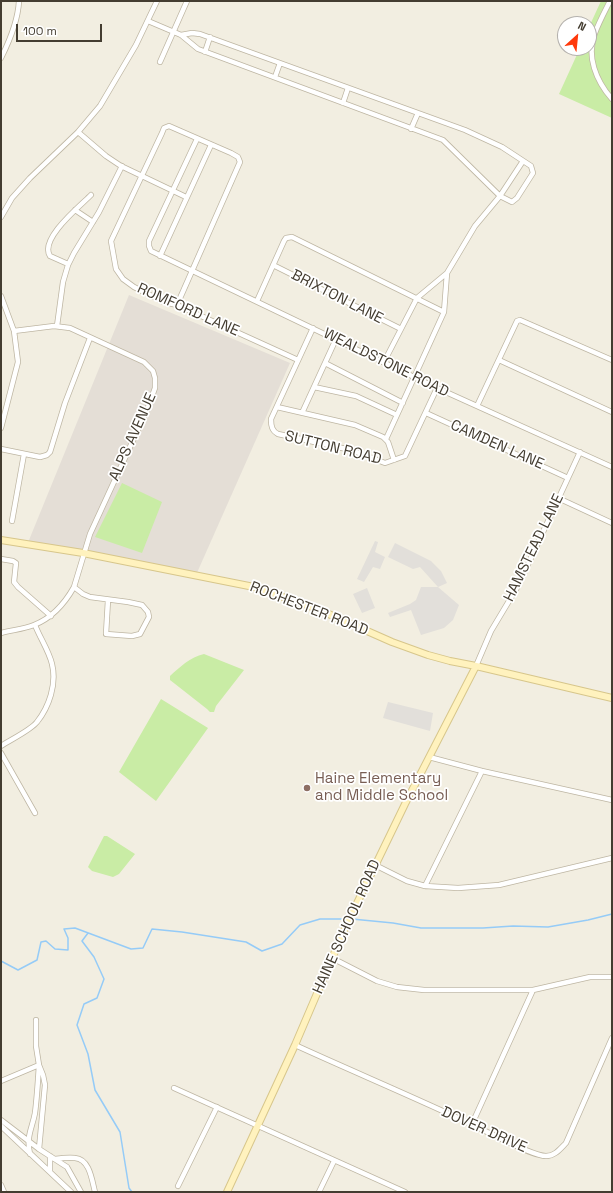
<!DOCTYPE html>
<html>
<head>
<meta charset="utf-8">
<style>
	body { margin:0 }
	#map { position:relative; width:613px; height:1193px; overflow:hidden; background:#f2eee1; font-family:"Space Grotesk",sans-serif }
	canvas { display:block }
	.frame { position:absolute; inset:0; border:2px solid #443d31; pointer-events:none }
	.north { position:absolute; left:557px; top:16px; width:40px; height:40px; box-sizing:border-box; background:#fff; border:1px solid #b4b1ad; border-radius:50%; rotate:27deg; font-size:11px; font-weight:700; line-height:16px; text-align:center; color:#443d31 }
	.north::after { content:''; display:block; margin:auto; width:14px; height:18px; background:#ff390b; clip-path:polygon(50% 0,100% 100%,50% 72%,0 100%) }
	.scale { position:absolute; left:16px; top:24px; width:86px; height:18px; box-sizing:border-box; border:2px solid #443d31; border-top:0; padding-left:5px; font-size:12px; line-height:14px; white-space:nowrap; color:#443d31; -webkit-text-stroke:3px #fff; paint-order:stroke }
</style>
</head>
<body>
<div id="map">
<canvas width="613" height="1193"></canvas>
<div class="frame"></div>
<div class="north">N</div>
<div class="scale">100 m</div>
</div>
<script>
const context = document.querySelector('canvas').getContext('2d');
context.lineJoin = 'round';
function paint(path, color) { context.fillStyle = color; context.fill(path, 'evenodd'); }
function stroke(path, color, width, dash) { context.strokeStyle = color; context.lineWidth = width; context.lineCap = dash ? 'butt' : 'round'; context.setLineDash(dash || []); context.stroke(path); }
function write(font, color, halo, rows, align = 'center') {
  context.font = font + ' "Space Grotesk",sans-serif'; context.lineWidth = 3.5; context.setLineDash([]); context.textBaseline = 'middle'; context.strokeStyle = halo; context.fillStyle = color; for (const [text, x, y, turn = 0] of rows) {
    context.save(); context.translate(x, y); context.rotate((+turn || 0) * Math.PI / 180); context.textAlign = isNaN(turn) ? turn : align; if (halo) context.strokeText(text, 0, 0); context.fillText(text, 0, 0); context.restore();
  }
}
paint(new Path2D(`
	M 129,295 L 290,363 L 196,575 L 27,545 Z`), '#e4ded6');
paint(new Path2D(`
	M 601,1 L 612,1 L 612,118 L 559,94 L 580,48 L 589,48 L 589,27 Z
	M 122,483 L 162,502 L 142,553 L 95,537 Z
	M 204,654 L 244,670 L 216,706 L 214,712 L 210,712 L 207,709 L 170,680 L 170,676 C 180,667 190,657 204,654 Z
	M 161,699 L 208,728 L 156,801 L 119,772 Z
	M 104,836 L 107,836 L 135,854 L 119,874 L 113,877 L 92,871 L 88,867 Z`), '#c9eca5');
paint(new Path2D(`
	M 375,541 L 378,542 L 375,552 L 385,557 L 380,569 L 373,567 L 364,582 L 357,579 Z
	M 395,543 L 431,561 L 441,571 L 447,583 L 438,587 L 459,605 L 453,620 L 444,628 L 421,635 L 411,610 L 390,617 L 388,613 L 410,604 L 416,600 L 421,587 L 438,587 L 420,567 L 413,569 L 388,557 Z
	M 367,588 L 375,608 L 362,613 L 353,594 Z
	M 388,702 L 433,713 L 430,731 L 383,718 Z`), '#e2dfda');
stroke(new Path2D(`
	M 352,919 L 393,923 L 421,928 L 483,928 L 513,926 L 548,927 L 588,920 L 612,914
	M 88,933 L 82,941 L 94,957 L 104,979 L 97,998 L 84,1004 L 77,1025 L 88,1054 L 95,1090 L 120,1132 L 129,1188 L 132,1192
	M 1,961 L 18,970 L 37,960 L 41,942 L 46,941 L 55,949 L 68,950 L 68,938 L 64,929 L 75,928 L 131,949 L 143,948 L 152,929 L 182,932 L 246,942 L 262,951 L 282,944 L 300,925 L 320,919 L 348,919`), '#95cbf7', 1.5);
const street = new Path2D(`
	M 610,1 C 605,11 599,22 595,33 C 586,56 596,81 612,99
	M 148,21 L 181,35 L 198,49 L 443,140 L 500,196 L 512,202 L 517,198 L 533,173 L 531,166 L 502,147 L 465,130 L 200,34 L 192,33 L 181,35
	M 205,52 L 210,37
	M 1,58 C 10,40 18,21 19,1
	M 160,62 L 187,1
	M 275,77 L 280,63
	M 343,103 L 348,88
	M 411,129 L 418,113
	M 78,132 L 106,156 L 121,166 L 186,197
	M 197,139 L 149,241 L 149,246 L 151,251 L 437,388 L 612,467
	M 75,210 L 93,222
	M 1,217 L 12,198 L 30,178 L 78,132 L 100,106 L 136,45 L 157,1
	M 160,256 L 211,145
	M 68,264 L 50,256 C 39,239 80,206 91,195
	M 273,265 L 401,329
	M 1,296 L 14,331 L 18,362 L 1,428
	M 257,301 L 284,241 L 286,238 L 292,237 L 444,312
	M 177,305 L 240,162 L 238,157 L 231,153 L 169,126 L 164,128 L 162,133 L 111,241 L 116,269 L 123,279 L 134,287 L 164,302 L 177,305 L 298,360
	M 57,326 L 63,282 L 68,265 L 74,253 L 99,212 L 122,166
	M 313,328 L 271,419 C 271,426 272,431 278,434 L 351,450 L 385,463 L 405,456 L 437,388
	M 499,360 L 612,412
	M 384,362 L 417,298 L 447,273
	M 325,363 L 403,403
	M 314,387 L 356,396 L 397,415
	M 477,406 L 517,321 L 520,320 L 612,360
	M 277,407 L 355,425 L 383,437 L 388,442 L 394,460
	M 302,413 L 336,339
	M 426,413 L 568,478
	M 386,439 L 444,312 L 447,273 L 475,226 L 500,196 L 523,161
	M 1,449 L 40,457 L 47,455 L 50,452 L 65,403 L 90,338
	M 558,498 L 612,523
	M 12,521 L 24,454
	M 1,559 L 13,561 L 16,563 L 14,582 L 18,587 L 51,616
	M 74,587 L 83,594 L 90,597 L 128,602 L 142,605 L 148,612 L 149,617 L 140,634 L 132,636 L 106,634 L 108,600
	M 1,633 C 12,630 24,629 34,625 C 52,618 65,603 74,587 L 90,534 L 147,410 L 155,388 L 155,378 L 153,371 L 144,362 L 70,328 L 54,326 L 14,331
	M 476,666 L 491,631 L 518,586 L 580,452
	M 1,746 C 10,740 31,730 37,722 C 49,707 57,684 52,664 C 49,651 40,638 35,625
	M 1,753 L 35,813
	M 429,757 L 482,771 L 612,800
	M 375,865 L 407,881 L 425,886 L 458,888 L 499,885 L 612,858
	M 425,886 L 482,771
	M 332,958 L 377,981 L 397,987 L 424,990 L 533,990 L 590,977 L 612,977
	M 295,1045 C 354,1072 414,1097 473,1125 C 488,1132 532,1156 546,1156 C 555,1156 560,1149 566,1143 L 612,1038
	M 1,1081 L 39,1065 L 36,1046 L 36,1020
	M 174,1088 L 405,1192
	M 1,1120 L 39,1149 L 67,1167 L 81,1192
	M 472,1124 L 533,990
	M 1,1126 L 71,1192
	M 30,1154 C 26,1136 32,1129 35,1113 C 37,1097 38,1081 39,1065 L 43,1075 L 45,1085 L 39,1149
	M 55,1159 C 62,1158 69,1157 75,1158 C 90,1159 92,1181 95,1192
	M 50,1171 L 50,1156
	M 1,1185 L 4,1192
	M 178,1186 L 217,1107
	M 319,1192 L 334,1161`);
const secondary = new Path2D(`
	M 1,540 L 83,553 L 254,587 L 315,608 L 392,642 L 428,655 L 450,661 L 476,666 L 612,698
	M 227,1192 L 295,1045 L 345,928 L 405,804 L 476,666`);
stroke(street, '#beb6a3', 6);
stroke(secondary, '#d7c68b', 8);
stroke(street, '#fff', 4.5);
stroke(secondary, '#fff2be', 6);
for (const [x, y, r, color] of [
	[307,788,4,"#8d6e63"]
]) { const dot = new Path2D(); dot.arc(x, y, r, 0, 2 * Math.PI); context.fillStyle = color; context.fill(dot); stroke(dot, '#fff', 1.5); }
write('15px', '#443d31', '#fff', [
	["BRIXTON LANE",337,297,27],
	["ROMFORD LANE",188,310,24],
	["WEALDSTONE ROAD",386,363,26],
	["ALPS AVENUE",133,437,-66],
	["CAMDEN LANE",497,445,24],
	["SUTTON ROAD",333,448,14],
	["HAMSTEAD LANE",534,548,-64],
	["ROCHESTER ROAD",309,609,21],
	["HAINE SCHOOL ROAD",347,927,-66],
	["DOVER DRIVE",484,1130,24]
]);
write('15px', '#785e54', '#fff', [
	["Haine Elementary",315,779],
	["and Middle School",315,796]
], 'left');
</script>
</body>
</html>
